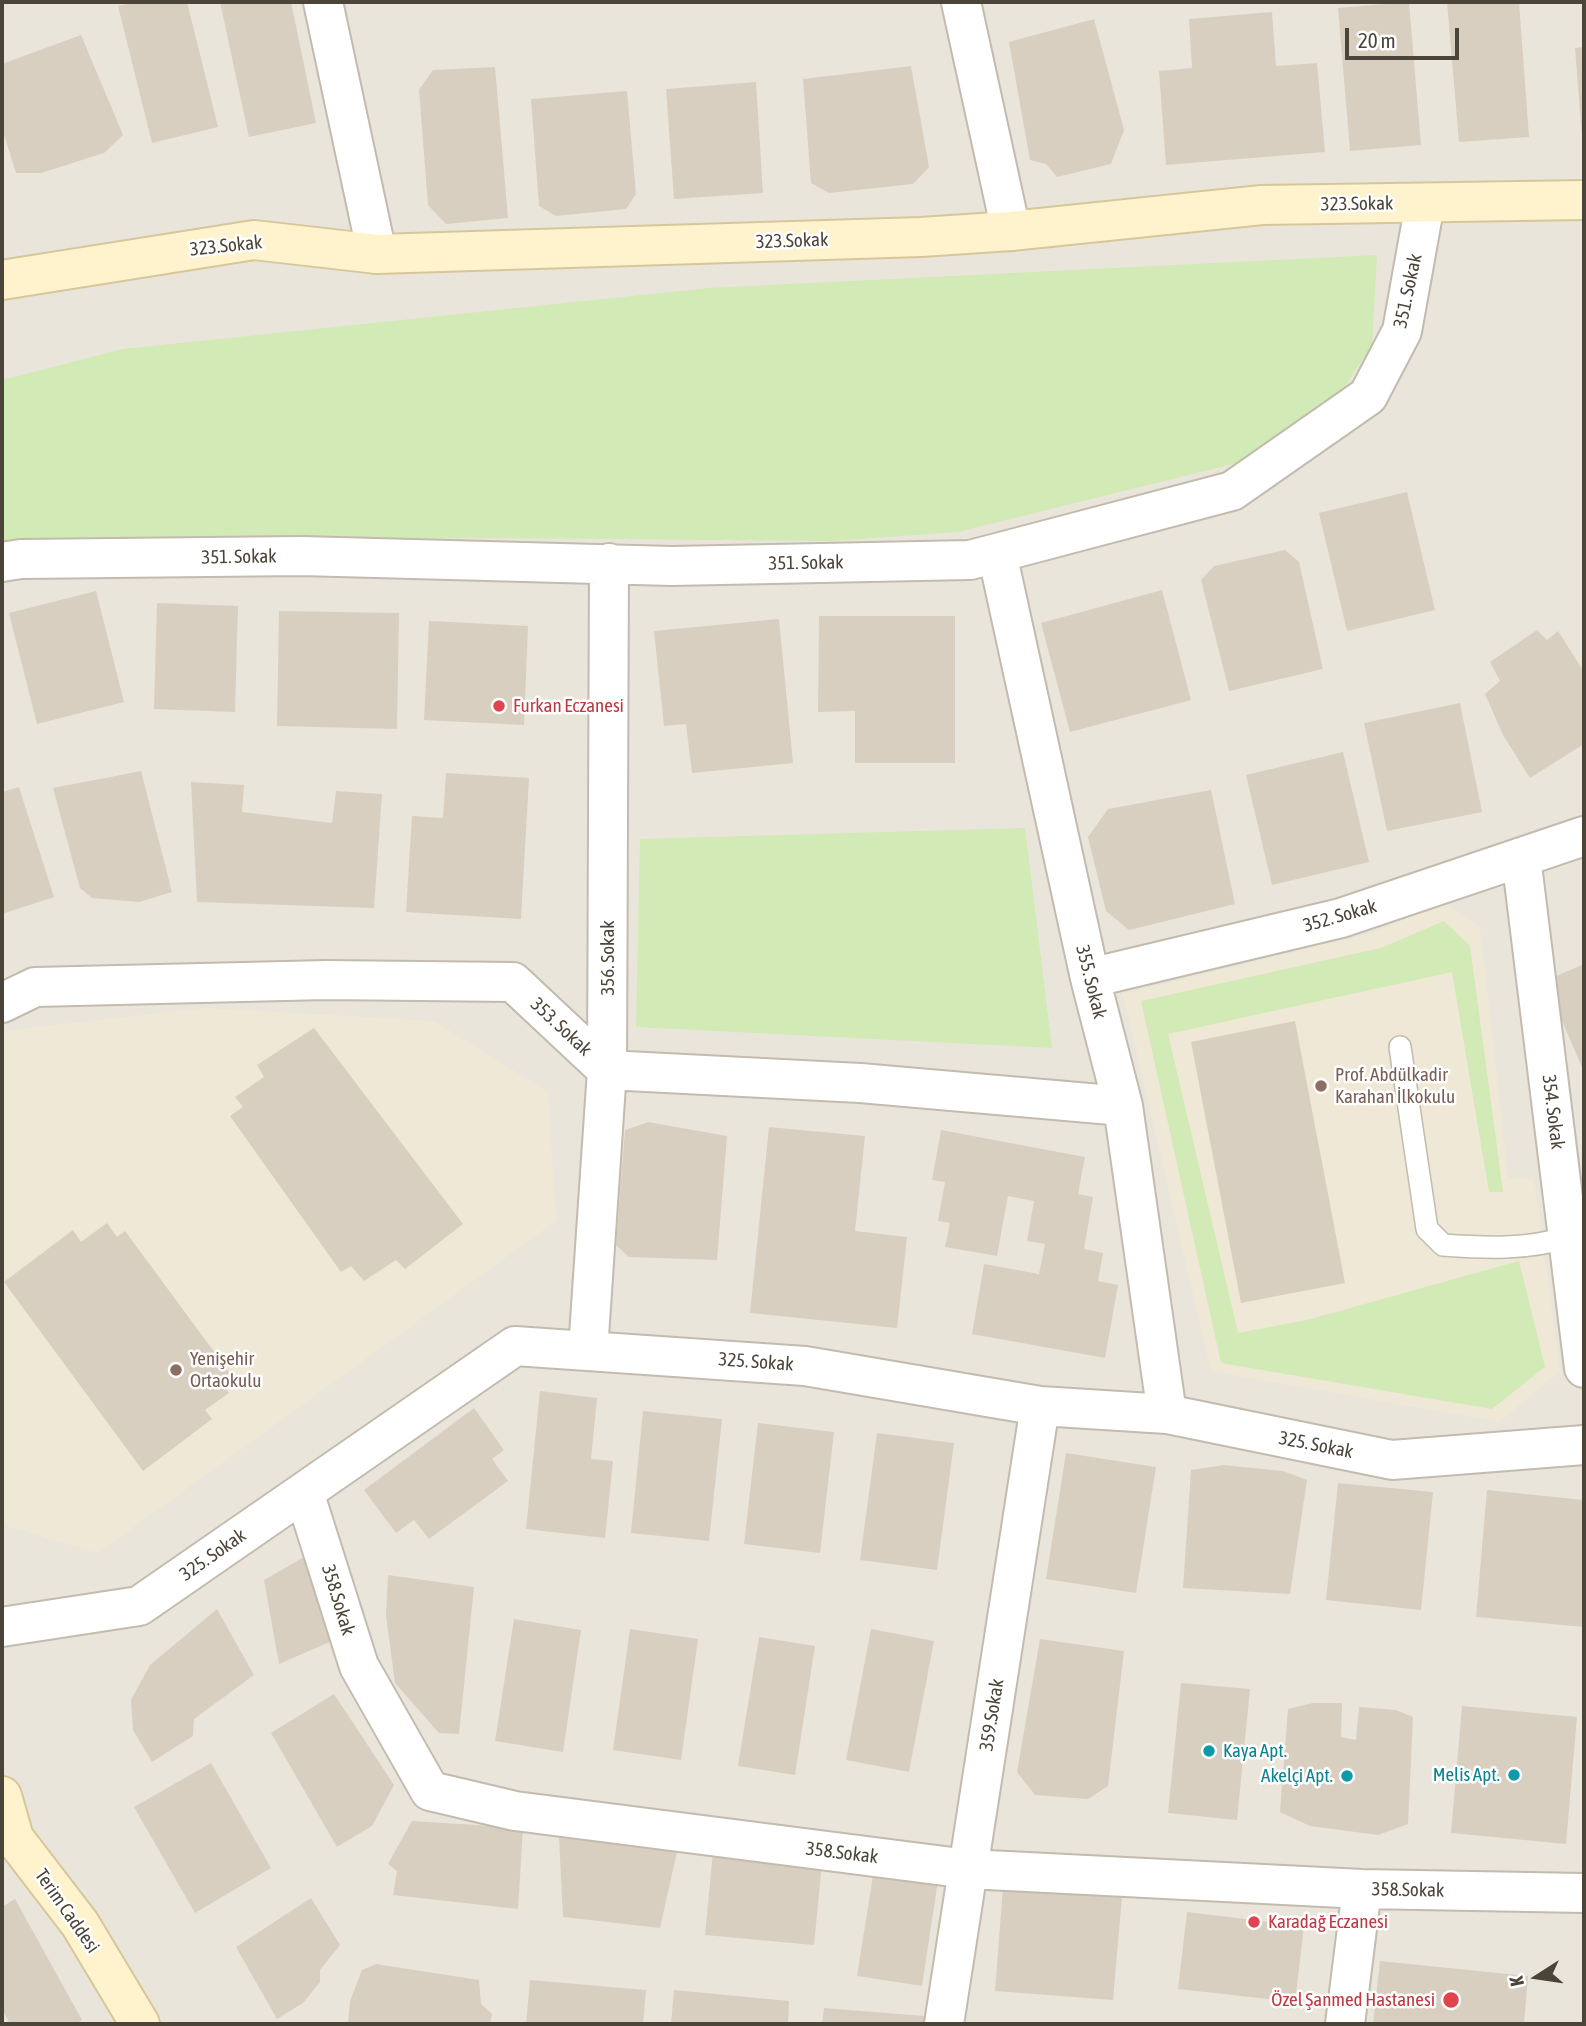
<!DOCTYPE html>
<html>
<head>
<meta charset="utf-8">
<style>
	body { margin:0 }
	#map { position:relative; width:1586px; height:2026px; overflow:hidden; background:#f6f3ec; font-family:"Asap Condensed",sans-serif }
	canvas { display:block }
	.frame { position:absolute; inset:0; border:4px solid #4b4439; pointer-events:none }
	.north { position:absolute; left:1502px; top:1942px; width:70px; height:70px; -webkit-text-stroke:5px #fff; paint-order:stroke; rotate:258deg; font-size:19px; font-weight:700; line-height:28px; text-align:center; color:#4b4439 }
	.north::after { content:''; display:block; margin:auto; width:24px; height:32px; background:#4b4439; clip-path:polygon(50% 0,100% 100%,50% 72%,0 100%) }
	.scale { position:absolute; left:1345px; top:28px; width:114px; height:32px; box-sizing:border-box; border:4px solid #4b4439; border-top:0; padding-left:9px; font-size:21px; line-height:24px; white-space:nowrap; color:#4b4439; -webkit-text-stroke:5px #fff; paint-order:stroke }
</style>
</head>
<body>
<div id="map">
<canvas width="1586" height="2026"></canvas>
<div class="frame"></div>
<div class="north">K</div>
<div class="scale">20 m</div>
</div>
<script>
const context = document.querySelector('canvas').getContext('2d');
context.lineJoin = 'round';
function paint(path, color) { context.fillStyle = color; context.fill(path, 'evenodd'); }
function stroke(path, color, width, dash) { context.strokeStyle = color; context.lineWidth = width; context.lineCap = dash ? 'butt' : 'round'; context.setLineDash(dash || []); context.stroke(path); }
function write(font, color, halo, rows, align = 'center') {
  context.font = font + ' "Asap Condensed",sans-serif'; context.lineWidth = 5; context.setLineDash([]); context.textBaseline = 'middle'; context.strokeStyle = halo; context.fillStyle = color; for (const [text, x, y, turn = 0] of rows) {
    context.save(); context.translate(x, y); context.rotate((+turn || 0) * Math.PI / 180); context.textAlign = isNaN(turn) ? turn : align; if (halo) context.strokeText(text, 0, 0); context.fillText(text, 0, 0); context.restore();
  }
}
paint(new Path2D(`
	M 2,2 L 1584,2 L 1584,2024 L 2,2024 Z`), '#eae5da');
paint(new Path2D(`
	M 1443,902 L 1480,927 L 1508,1178 L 1534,1179 L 1560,1371 L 1500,1422 L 1211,1371 L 1123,994 L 1376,932 Z
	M 205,1008 L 434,1021 L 548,1092 L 556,1221 L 98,1553 L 3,1525 L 2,1035 L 10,1030 Z`), '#efe8d6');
paint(new Path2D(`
	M 1377,255 L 1372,345 L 1336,400 L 1241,462 L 958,532 L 833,541 L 493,538 L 2,541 L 2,380 L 123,349 L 709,288 Z
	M 1025,828 L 1052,1048 L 636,1027 L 640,839 Z
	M 1444,921 L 1470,946 L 1503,1192 L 1489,1192 L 1452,972 L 1168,1034 L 1238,1333 L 1307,1320 L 1519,1261 L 1545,1367 L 1492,1409 L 1221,1363 L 1141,1001 L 1381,948 Z`), '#d2eab5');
paint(new Path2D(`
	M 137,2 L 187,2 L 218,127 L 152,143 L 118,6 Z
	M 220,2 L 291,2 L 316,123 L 249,137 Z
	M 1409,2 L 1421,145 L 1350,151 L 1338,8 Z
	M 1447,2 L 1519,2 L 1529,137 L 1459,142 Z
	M 1272,12 L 1276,66 L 1317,63 L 1325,152 L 1166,165 L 1159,71 L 1192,68 L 1189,19 Z
	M 1094,19 L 1124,130 L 1111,164 L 1057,177 L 1046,164 L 1030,160 L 1009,42 Z
	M 81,35 L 123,135 L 104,153 L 41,173 L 16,173 L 2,128 L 2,64 Z
	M 1584,47 L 1584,137 L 1582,137 L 1575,48 Z
	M 911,66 L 929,167 L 913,184 L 829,193 L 811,183 L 803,79 Z
	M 495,67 L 508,218 L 446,224 L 428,205 L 419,90 L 433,70 Z
	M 756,82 L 763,193 L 674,199 L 666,89 Z
	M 627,91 L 636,194 L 626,209 L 556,216 L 539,206 L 531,99 Z
	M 1407,492 L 1435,610 L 1347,631 L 1319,513 Z
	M 1285,550 L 1299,562 L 1323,669 L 1229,691 L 1201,580 L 1214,566 Z
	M 1162,590 L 1191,700 L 1070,732 L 1041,623 Z
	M 96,591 L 124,702 L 37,724 L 9,613 Z
	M 157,603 L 238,606 L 235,712 L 154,709 Z
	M 279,611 L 399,613 L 397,729 L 277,726 Z
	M 819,616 L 955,616 L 955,763 L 855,763 L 855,711 L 818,712 Z
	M 779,619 L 793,763 L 692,773 L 686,724 L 664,726 L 654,631 Z
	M 429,621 L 528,626 L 524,725 L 424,720 Z
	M 1537,630 L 1547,640 L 1558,631 L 1584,672 L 1584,744 L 1530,778 L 1503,735 L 1485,694 L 1500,681 L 1490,662 Z
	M 1460,703 L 1482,812 L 1387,831 L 1364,723 Z
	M 1343,752 L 1369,862 L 1272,885 L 1246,775 Z
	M 141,771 L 172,892 L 139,902 L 92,898 L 80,888 L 53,788 Z
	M 446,773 L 529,778 L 521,919 L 406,912 L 412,816 L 443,818 Z
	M 191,782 L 244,785 L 242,812 L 332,823 L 336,791 L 382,794 L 374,908 L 197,902 Z
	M 19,787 L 54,897 L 2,914 L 2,792 Z
	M 1211,790 L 1235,904 L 1129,930 L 1106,911 L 1088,837 L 1108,809 Z
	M 1584,964 L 1584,1072 L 1545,981 Z
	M 1295,1021 L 1345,1283 L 1241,1303 L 1191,1042 Z
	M 314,1028 L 463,1224 L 405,1269 L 396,1260 L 364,1281 L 351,1266 L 341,1272 L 230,1116 L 243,1107 L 235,1097 L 264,1077 L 257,1065 Z
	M 648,1122 L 727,1136 L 717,1260 L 629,1257 L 616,1245 L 625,1130 Z
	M 769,1127 L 865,1136 L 855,1231 L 907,1237 L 897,1328 L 750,1313 Z
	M 941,1130 L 1085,1157 L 1078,1194 L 1093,1197 L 1084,1249 L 1103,1253 L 1098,1281 L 1118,1285 L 1105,1358 L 972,1334 L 984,1264 L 1039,1274 L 1045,1244 L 1027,1241 L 1034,1201 L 1008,1196 L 997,1256 L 945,1247 L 950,1223 L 938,1221 L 945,1182 L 932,1180 Z
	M 107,1223 L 117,1237 L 125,1231 L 232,1376 L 222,1384 L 229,1393 L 205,1410 L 212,1419 L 143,1471 L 4,1282 L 73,1230 L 81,1242 Z
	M 540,1391 L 597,1398 L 591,1459 L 613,1461 L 605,1538 L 526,1529 Z
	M 474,1408 L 504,1450 L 492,1459 L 508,1481 L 429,1539 L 414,1520 L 396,1533 L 364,1490 Z
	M 643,1411 L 722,1419 L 709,1541 L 631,1533 Z
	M 758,1423 L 834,1432 L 820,1553 L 744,1544 Z
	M 877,1433 L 954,1443 L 937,1570 L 860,1560 Z
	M 1066,1453 L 1156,1467 L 1136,1593 L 1046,1579 Z
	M 1224,1465 L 1283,1471 L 1307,1480 L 1290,1594 L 1183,1588 L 1191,1470 Z
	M 1338,1483 L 1433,1492 L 1421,1610 L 1326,1600 Z
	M 1487,1490 L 1584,1500 L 1584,1627 L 1476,1617 Z
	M 320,1548 L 339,1638 L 279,1664 L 264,1580 Z
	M 388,1575 L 474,1587 L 459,1734 L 439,1733 L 395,1683 L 386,1616 Z
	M 217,1609 L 254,1675 L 194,1719 L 193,1736 L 152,1762 L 133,1730 L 131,1700 L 150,1665 Z
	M 514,1619 L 581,1630 L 563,1752 L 495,1741 Z
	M 630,1629 L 698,1639 L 681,1760 L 613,1750 Z
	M 871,1629 L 934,1641 L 909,1772 L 846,1760 Z
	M 759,1637 L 815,1646 L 795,1775 L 738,1766 Z
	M 1040,1639 L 1124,1651 L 1108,1786 L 1088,1799 L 1035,1795 L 1017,1772 Z
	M 1181,1683 L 1250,1689 L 1237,1820 L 1168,1813 Z
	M 334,1694 L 394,1785 L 372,1826 L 337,1847 L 271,1733 Z
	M 1313,1703 L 1342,1703 L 1341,1737 L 1356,1740 L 1359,1707 L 1396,1710 L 1413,1717 L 1408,1824 L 1378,1835 L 1310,1826 L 1280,1812 L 1288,1709 Z
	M 1462,1706 L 1577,1717 L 1566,1844 L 1451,1833 Z
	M 211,1763 L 271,1868 L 195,1913 L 134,1807 Z
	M 412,1821 L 523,1828 L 518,1909 L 393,1895 L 397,1871 L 388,1864 Z
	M 559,1838 L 678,1847 L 660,1928 L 563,1917 Z
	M 713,1852 L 822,1863 L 814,1945 L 705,1935 Z
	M 875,1863 L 939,1874 L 922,1986 L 857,1976 Z
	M 1003,1887 L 1122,1897 L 1113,2000 L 995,1991 Z
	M 311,1898 L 340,1945 L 320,1970 L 320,1982 L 303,2003 L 277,2019 L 236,1947 Z
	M 15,1899 L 82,2020 L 75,2024 L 10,2024 L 2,2009 L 2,1907 Z
	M 1187,1912 L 1304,1926 L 1295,2002 L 1178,1989 Z
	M 1380,1961 L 1528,1976 L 1524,2024 L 1373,2024 Z
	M 376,1964 L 479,1980 L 481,2004 L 492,2014 L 490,2024 L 348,2024 L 350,2001 L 362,1970 Z
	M 530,1980 L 646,1990 L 643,2024 L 526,2024 Z
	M 674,1990 L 789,2001 L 788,2024 L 671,2024 Z
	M 824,2008 L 936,2017 L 935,2024 L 822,2024 Z`), '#d8cfc1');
const lane = new Path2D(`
	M 1400,1047 L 1427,1229 L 1443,1245 C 1485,1248 1527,1250 1568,1237`);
const street = new Path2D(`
	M 323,2 L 377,254
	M 961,2 L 1011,231
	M 997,553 L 1090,978 L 1123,1106 L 1167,1414
	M 2,562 L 21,559 L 301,556 L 672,566 L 970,560 L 997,553 L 1232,491 L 1368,396 L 1402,331 L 1425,203
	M 1521,857 L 1584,1368
	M 1090,978 L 1341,918 L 1584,836
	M 2,1003 L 35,987 L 326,980 L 513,982 L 607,1070 L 860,1083 L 1123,1106
	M 588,1351 L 607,1070 L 609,563
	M 304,1492 L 359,1666 L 430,1791 L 515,1811 L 968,1869 L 1362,1889 L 1584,1893
	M 2,1627 L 139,1606 L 515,1346 L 805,1366 L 1040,1406 L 1167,1414 L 1392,1460 L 1584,1445
	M 944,2024 L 1040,1406
	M 1345,2024 L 1362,1889`);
const secondary = new Path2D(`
	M 2,280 L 254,240 L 377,254 L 921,237 L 1011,231 L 1262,205 L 1584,200
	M 2,1796 L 14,1838 L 80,1924 L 140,2024`);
stroke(lane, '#c2bbae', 24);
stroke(street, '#c2bbae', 42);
stroke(secondary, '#d6c79b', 42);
stroke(lane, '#fff', 21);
stroke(street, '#fff', 38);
stroke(secondary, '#fff3cd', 38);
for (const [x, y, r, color] of [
	[499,706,7,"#e0444e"],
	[1321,1086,7,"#8d6e63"],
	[176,1370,7,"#8d6e63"],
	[1209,1751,7,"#0f9aa8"],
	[1514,1775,7,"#0f9aa8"],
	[1347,1776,7,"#0f9aa8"],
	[1254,1922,7,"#e0444e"],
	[1451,2000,9,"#e0444e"]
]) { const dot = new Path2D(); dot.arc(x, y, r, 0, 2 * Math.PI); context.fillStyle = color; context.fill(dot); stroke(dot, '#fff', 2.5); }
write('19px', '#4b4439', '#fff', [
	["323.Sokak",1357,204,-1],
	["323.Sokak",792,241,-2],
	["323.Sokak",226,246,-6],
	["351. Sokak",1408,291,-78],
	["351. Sokak",239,557,-1],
	["351. Sokak",806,563,-1],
	["352. Sokak",1340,916,-16],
	["356. Sokak",608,958,-90],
	["355. Sokak",1091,982,76],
	["353. Sokak",561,1027,43],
	["354. Sokak",1553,1112,83],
	["325. Sokak",756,1362,4],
	["325. Sokak",1316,1445,11],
	["325. Sokak",213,1555,-35],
	["358.Sokak",338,1600,73],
	["359.Sokak",992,1715,-81],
	["358.Sokak",842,1853,7],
	["358.Sokak",1408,1890,1],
	["Terim Caddesi",67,1911,55]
]);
write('19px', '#be3a42', '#fff', [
	["Furkan Eczanesi",513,706],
	["Karadağ Eczanesi",1268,1922],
	["Özel Şanmed Hastanesi",1435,2000,"right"]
], 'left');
write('19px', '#785e54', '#fff', [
	["Prof. Abdülkadir",1335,1075],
	["Karahan İlkokulu",1335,1097],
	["Yenişehir",190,1359],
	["Ortaokulu",190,1381]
], 'left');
write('19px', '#0d838f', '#fff', [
	["Kaya Apt.",1223,1751,"left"],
	["Melis Apt.",1500,1775],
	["Akelçi Apt.",1333,1776]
], 'right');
</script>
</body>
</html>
